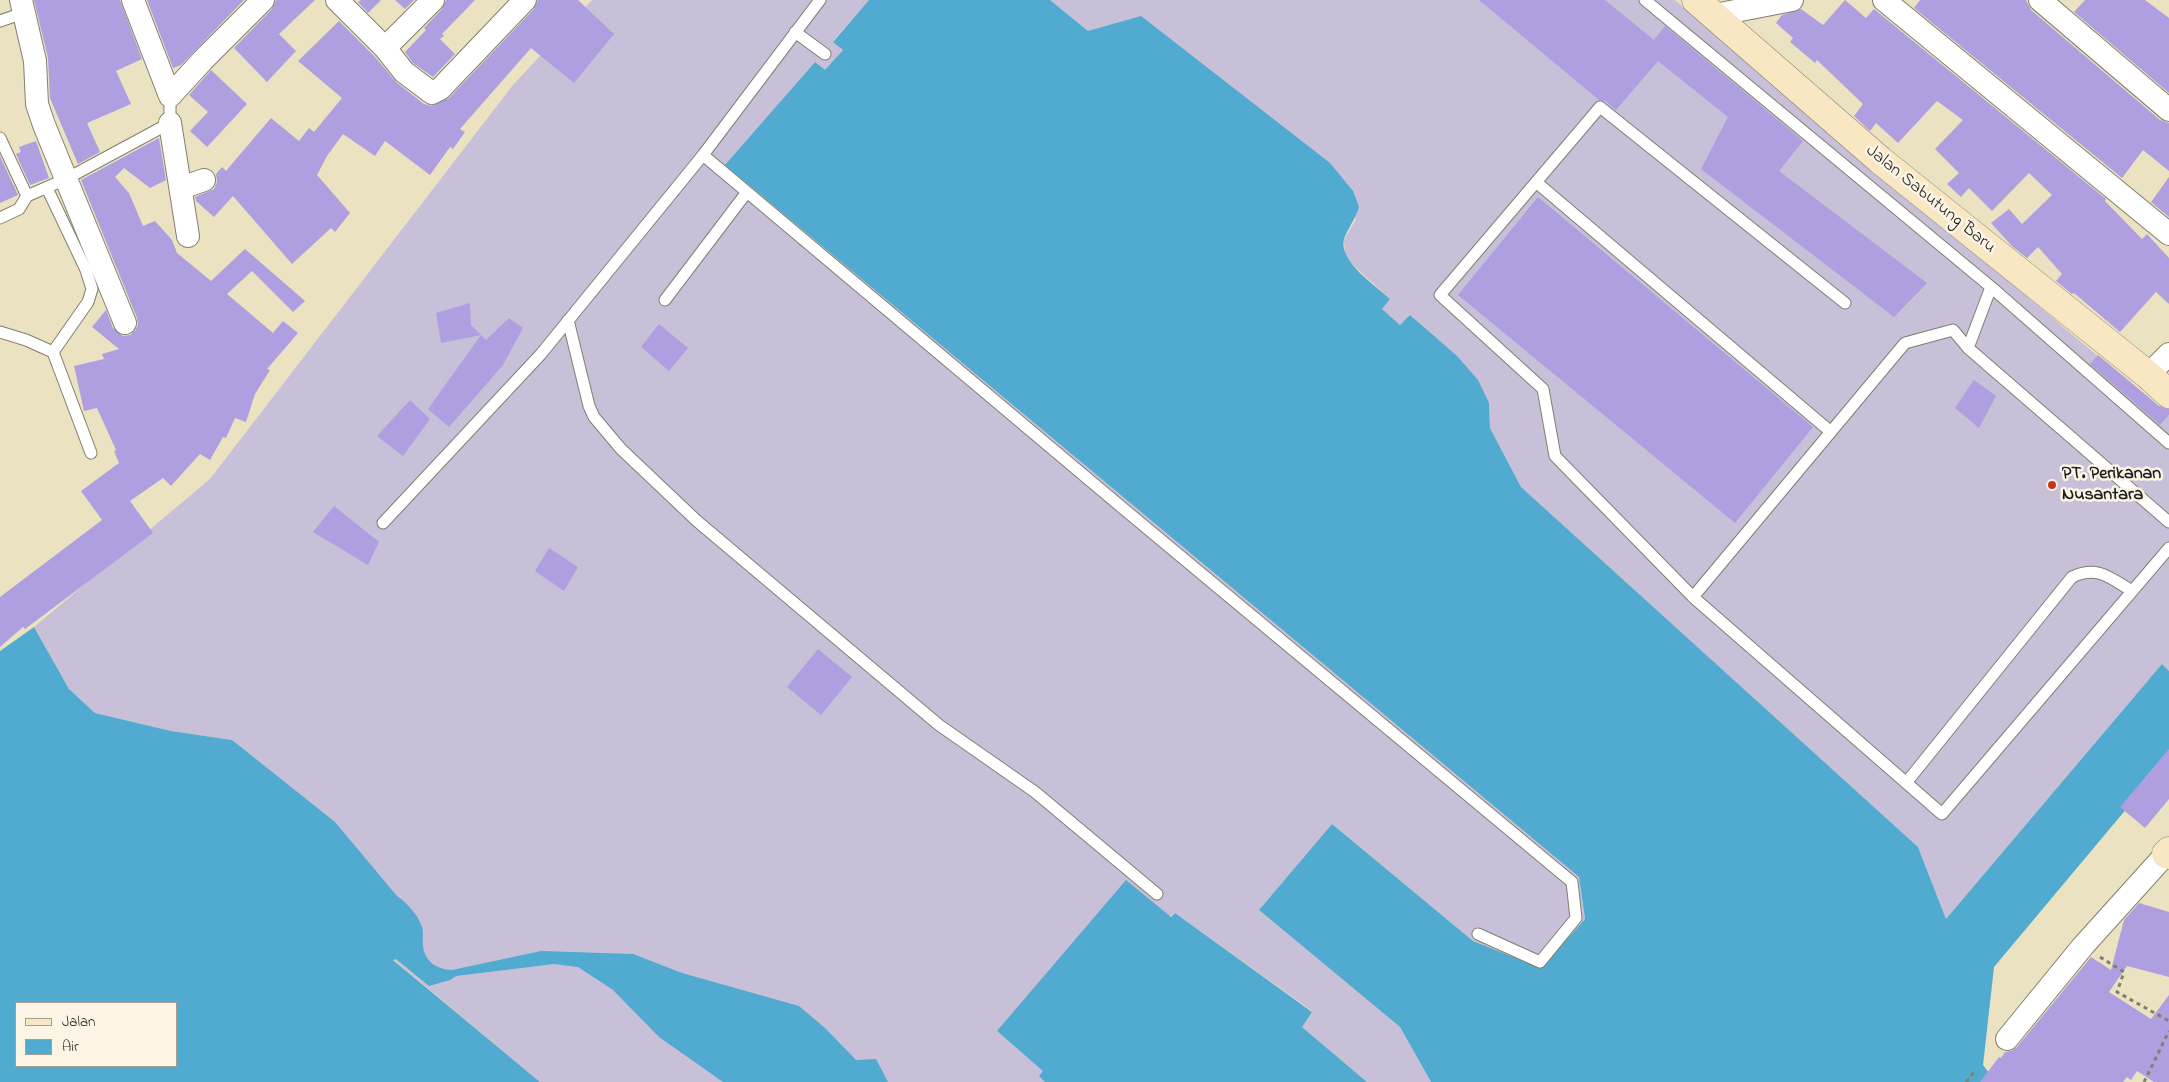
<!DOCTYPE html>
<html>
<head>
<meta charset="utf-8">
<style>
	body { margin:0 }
	#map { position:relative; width:2169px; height:1082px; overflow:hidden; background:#eae2c0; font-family:"Indie Flower",sans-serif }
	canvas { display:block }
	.legend { position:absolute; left:15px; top:1002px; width:162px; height:65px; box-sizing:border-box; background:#fcf5e5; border:1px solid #a29e95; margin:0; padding:6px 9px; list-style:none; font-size:15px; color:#1c1c1c }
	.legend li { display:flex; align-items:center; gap:10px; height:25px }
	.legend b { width:25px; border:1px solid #a29e95 }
</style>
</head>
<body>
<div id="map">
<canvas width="2169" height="1082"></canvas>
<ul class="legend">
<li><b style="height:6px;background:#f9e7c3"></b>Jalan</li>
<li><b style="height:14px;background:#51aacf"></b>Air</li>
</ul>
</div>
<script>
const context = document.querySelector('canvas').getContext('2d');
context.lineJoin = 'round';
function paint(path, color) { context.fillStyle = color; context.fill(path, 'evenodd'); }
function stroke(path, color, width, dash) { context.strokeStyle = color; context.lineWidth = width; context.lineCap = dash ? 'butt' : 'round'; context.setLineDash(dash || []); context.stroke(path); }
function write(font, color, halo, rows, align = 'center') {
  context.font = font + ' "Indie Flower",sans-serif'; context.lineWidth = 5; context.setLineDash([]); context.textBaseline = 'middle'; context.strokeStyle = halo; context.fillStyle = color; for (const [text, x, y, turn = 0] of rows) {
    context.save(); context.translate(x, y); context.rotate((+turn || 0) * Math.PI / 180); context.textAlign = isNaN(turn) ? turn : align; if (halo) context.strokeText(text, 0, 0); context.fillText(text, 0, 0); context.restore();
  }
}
paint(new Path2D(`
	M 592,0 L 869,0 L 833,41 L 843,50 L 825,71 L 815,62 L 726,165 L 1579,877 L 1585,919 L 1541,968 L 1473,941 L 1332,824 L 1259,910 L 1400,1027 L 1431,1082 L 1367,1082 L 1302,1027 L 1312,1011 L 1175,913 L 997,1031 L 1044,1071 L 1039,1076 L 1045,1082 L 540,1082 L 393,959 L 232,740 L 171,731 L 95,713 L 69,689 L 34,627 L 210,479 L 513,85 Z
	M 1050,0 L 1675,0 L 2169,416 L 2169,671 L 2162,664 L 1946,919 L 1918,847 L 1521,487 L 1490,428 L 1489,403 L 1411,315 L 1400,325 L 1382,309 L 1390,299 L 1352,264 L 1345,254 L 1344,240 L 1356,219 L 1088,31 Z`), '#c8bfd8');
paint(new Path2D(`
	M 869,0 L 1050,0 L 1088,31 L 1141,16 L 1330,163 L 1353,191 L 1359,207 C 1356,218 1348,228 1344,239 C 1338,261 1376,286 1390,299 L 1382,309 L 1400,325 L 1410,315 L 1457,356 L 1478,380 L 1489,403 L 1490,428 L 1521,487 L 1918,847 L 1946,919 L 2162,664 L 2169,671 L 2169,758 L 1994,967 L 1983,1065 L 1996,1082 L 1431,1082 L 1400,1027 L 1259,910 L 1332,824 L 1473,941 L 1541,968 L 1585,919 L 1579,877 L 725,165 L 815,62 L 825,70 L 843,50 L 833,42 Z
	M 34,627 L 69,689 L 95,713 L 171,731 L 232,740 L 335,822 L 397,896 C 407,903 418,915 422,927 C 424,933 422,941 423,947 C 426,963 437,969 452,970 L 541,951 L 633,954 L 682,973 L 799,1006 L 826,1029 L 856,1060 L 876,1059 L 888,1082 L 723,1082 L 659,1037 L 613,990 L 578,967 L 554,964 L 456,976 L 450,980 L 429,986 L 396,959 L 393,960 L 540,1082 L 0,1082 L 0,651 ZM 16,1003 L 176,1003 L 176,1066 L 16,1066 Z
	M 1126,880 L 1171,917 L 1175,913 L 1312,1012 L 1302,1027 L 1367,1082 L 1045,1082 L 1039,1076 L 1043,1071 L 997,1031 Z`), '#51aacf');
paint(new Path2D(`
	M 34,0 L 120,0 L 142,59 L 116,71 L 131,104 L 87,123 L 100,152 L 78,164 L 50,98 L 48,58 Z
	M 147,0 L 244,0 L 181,65 L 173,68 Z
	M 276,0 L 315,0 L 279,34 L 296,51 L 267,82 L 234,48 L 272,9 Z
	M 361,0 L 381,0 L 368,13 L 358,2 Z
	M 395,0 L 414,0 L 405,9 Z
	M 446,0 L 475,0 L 442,34 L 444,36 L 440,39 L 455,54 L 433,77 L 413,63 L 405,52 L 426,30 L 424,28 L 442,9 Z
	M 538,0 L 578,0 L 614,34 L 574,83 L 531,48 L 460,129 L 465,132 L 453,149 L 450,147 L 430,175 L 385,141 L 375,156 L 343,134 L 327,156 L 317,175 L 350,213 L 335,232 L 331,228 L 292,264 L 233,196 L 214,217 L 196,201 L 195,197 L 214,189 L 217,182 L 216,174 L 222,167 L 226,171 L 271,118 L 299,141 L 309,128 L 314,132 L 342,98 L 298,61 L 339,21 L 375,57 L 396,82 L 424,104 L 431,106 L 449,98 L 534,9 Z
	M 1479,0 L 1605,0 L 1654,40 L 1665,26 L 1803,141 L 1779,171 L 1927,283 L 1894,317 L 1701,169 L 1728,117 L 1658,61 L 1616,110 L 1605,101 L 1599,100 Z
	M 1845,0 L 1866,18 L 1874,9 L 2106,199 L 2105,201 L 2142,239 L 2147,234 L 2169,258 L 2169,304 L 2156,292 L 2120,332 L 2074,293 L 2072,294 L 2056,281 L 2062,274 L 2038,247 L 2027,258 L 2012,246 L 1991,223 L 2009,209 L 2022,224 L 2052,195 L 2029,173 L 1992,211 L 1969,188 L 1961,197 L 1947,184 L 1959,173 L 1935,149 L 1963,120 L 1937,101 L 1898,143 L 1876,123 L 1870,131 L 1854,116 L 1863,104 L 1817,60 L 1815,63 L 1790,42 L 1793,38 L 1776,23 L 1782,15 L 1801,9 L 1823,25 Z
	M 1920,0 L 2026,0 L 2031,10 L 2160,120 L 2169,123 L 2169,171 L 2143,150 L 2122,178 L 1914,8 Z
	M 2085,0 L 2145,0 L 2169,18 L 2169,93 L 2074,12 Z
	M 211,70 L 247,104 L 207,147 L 190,131 L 208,112 L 189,95 Z
	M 159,138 L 166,180 L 150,188 L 124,168 L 115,177 L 129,193 L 143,226 L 155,221 L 172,240 L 177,253 L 211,281 L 245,249 L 305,301 L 293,312 L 252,271 L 227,294 L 273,333 L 283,321 L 298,333 L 267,369 L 270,370 L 255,394 L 246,422 L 235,418 L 226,438 L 223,437 L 210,460 L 200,454 L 171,486 L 163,478 L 130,501 L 153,533 L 25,629 L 23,627 L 0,647 L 0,597 L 102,520 L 81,491 L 119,463 L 114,451 L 116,450 L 97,408 L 84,411 L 74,366 L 104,359 L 102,354 L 119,349 L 92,327 L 106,310 L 113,328 L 123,336 L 130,335 L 135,331 L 138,325 L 137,318 L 81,180 Z
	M 36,141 L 49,178 L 30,185 L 16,154 L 21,152 L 19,147 Z
	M 0,156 L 18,195 L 0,203 Z
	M 2169,177 L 2169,217 L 2151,202 Z
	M 1538,197 L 1813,427 L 1735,523 L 1458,295 Z
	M 470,303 L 471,325 L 481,335 L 441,343 L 436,313 Z
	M 509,318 L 523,328 L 503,365 L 449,427 L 428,409 L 481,335 L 486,340 Z
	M 659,324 L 688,348 L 669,371 L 641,347 Z
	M 2098,355 L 2159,406 L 2169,409 L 2169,415 L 2160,425 L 2090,364 Z
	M 1974,380 L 1996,396 L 1979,428 L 1955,408 Z
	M 410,400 L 430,419 L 403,456 L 377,436 Z
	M 334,506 L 379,542 L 368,565 L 313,532 Z
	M 549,548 L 578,567 L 564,591 L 535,571 Z
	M 818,649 L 852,677 L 821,715 L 787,687 Z
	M 2169,749 L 2169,799 L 2145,828 L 2120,807 Z
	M 2139,903 L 2169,912 L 2169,977 L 2127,966 L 2109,992 L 2151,1019 L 2169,995 L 2169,1082 L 2154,1082 L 2137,1071 L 2131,1080 L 2127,1077 L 2123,1082 L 1980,1082 L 1999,1057 L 2001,1058 L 2005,1052 L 2011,1051 L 2017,1047 L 2091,957 L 2111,970 L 2124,920 Z`), '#af9fe0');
const lane = new Path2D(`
	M 1645,0 L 1991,287 L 2169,443
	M 0,21 L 26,12
	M 795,32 L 825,54
	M 0,138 L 27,196 L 66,179 L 170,123 L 170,96
	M 703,155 L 1125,510 L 1572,882 L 1576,918 L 1540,962 L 1478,934
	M 1536,182 L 1831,432
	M 47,188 L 86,270 L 92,289 L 88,302 L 53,352 L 91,453
	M 0,218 L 19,209 L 27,196
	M 1991,287 L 1968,348 L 2169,522
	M 665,300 L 747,192
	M 1845,303 L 1600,107 L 1440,295 L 1543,389 L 1555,456 L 1693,597 L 1942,814 L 2169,548
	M 568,320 L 589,406 L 594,417 L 621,449 L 697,521 L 939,725 L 1035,792 L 1157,894
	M 0,332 L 26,340 L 53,352
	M 383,523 L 541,354 L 703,155 L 820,0
	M 1693,597 L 1905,343 L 1953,330 L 1968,348
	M 1906,783 L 2072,577 C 2098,565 2110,578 2132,591`);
const street = new Path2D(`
	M 21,0 L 35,61 L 37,104 L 44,125 L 125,323
	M 133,0 L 170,96 L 203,60 L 263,0
	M 337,0 L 385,48
	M 433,0 L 385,48 L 404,72 L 432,93 L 440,89 L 525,0
	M 1884,0 L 2169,234
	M 2040,0 L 2169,110
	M 1715,15 L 1792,0
	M 170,123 L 188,236
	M 181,188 L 204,180
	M 2148,375 L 2169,354
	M 2007,1039 L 2083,946 L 2166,854`);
const secondary = new Path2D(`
	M 1696,0 L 1880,160 L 2148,375 L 2169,394
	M 2169,851 L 2166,854 L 2169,855`);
stroke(lane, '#837f6e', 13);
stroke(street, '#837f6e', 24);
stroke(secondary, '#837f6e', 29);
stroke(new Path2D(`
	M 2100,957 L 2124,972 L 2117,992 L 2169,1021
	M 1966,1082 L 1976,1070
	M 2144,1082 L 2169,1031`), '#837f6e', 3, [4, 4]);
stroke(lane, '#fff', 11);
stroke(street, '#fff', 22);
stroke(secondary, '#f9e7c3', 28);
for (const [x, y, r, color] of [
	[2052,485,5,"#c8321e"]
]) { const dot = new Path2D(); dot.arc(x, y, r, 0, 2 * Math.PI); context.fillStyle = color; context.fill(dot); stroke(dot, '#fcf5e5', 2); }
write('18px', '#1c1c1c', '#fcf5e5', [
	["Jalan Sabutung Baru",1930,200,39]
]);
write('bold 18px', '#1c1c1c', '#fcf5e5', [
	["PT. Perikanan",2062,475],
	["Nusantara",2062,496]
], 'left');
</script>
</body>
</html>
